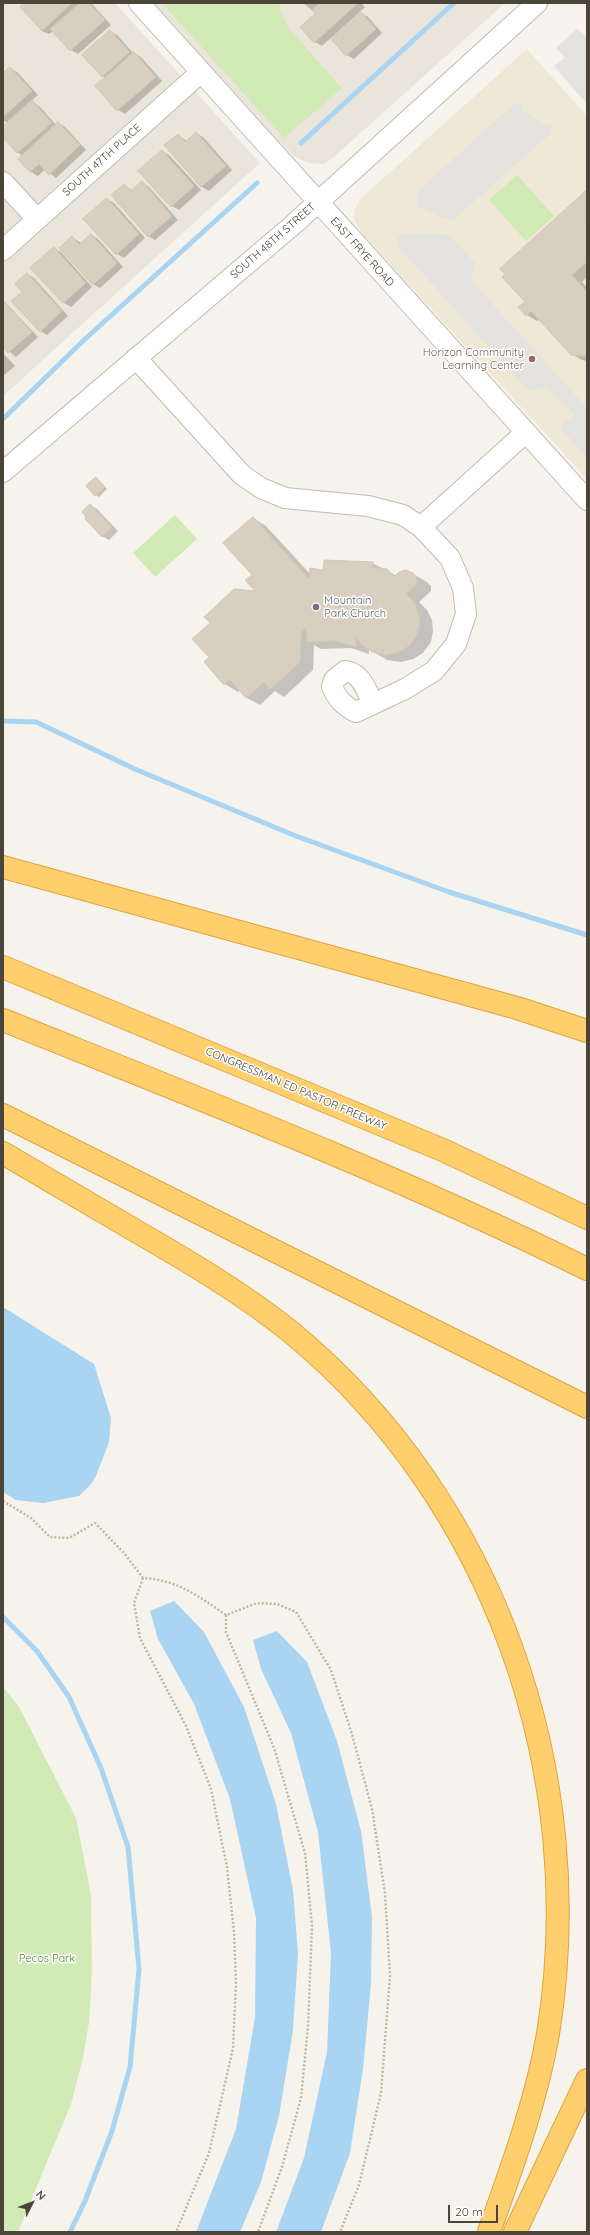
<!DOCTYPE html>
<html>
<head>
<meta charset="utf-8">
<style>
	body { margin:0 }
	#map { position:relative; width:590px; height:2235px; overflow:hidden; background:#f6f3ec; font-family:Quicksand,sans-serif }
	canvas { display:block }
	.frame { position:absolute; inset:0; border:4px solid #4b4439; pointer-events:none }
	.north { position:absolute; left:12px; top:2183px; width:40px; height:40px; -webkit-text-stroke:3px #fff; paint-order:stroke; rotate:48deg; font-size:11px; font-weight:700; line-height:16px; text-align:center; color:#4b4439 }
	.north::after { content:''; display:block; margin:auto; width:14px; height:18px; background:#4b4439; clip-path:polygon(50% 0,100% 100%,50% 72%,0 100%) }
	.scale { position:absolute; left:448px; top:2205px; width:50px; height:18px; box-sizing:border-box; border:2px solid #4b4439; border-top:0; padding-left:5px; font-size:12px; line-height:14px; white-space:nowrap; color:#4b4439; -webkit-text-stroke:3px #fff; paint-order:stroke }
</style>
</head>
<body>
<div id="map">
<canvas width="590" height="2235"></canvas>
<div class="frame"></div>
<div class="north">N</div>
<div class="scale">20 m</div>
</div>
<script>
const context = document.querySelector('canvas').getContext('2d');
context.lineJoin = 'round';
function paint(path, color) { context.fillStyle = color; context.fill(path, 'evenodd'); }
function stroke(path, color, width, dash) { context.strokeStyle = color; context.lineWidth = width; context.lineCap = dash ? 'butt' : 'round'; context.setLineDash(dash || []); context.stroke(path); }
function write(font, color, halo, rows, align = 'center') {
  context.font = font + ' Quicksand,sans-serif'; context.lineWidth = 3; context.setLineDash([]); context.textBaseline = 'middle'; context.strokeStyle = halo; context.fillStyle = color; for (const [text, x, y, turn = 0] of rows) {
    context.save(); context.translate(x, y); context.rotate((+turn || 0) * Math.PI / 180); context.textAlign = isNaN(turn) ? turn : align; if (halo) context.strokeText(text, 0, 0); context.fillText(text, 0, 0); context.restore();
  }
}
paint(new Path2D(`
	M 3,3 L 115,3 L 260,163 L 3,396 Z
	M 154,3 L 505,3 L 335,156 L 324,164 L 308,163 L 294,156 L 276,138 Z`), '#eae5da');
paint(new Path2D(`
	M 527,49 L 587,116 L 587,479 L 360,231 L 355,221 L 354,212 L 358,202 L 368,192 Z`), '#efe8d6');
paint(new Path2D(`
	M 162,3 L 278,3 L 288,28 L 342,88 L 284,138 Z
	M 517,175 L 554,216 L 526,241 L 489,200 Z
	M 175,515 L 197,539 L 155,577 L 133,553 Z
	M 3,1687 L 18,1705 L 76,1818 L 91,1895 L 92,1971 L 89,2022 L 83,2058 L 71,2104 L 18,2232 L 3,2232 Z`), '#d2eab5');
paint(new Path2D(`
	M 577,29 L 587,37 L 587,104 L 554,66 L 565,58 L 556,48 Z
	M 521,103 L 524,112 L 543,123 L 552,125 L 551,133 L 452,221 L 420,208 L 416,193 L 514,104 Z
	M 411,233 L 449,235 L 475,263 L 472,279 L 475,285 L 586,407 L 587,405 L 587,457 L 564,432 L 562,420 L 574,418 L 574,414 L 547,387 L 529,391 L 398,246 L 396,234 Z`), '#e5e3e0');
paint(new Path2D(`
	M 3,1307 L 94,1364 L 111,1418 L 109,1442 L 96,1476 L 91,1484 L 79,1496 L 43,1503 L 16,1500 L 3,1492 Z
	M 174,1601 L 204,1632 L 244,1707 L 276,1804 L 293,1890 L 298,1954 L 293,2030 L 279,2116 L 261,2182 L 240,2232 L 196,2232 L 236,2129 L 255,2018 L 256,1918 L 230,1799 L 194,1704 L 158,1639 L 150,1611 Z
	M 277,1631 L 307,1662 L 337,1741 L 361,1831 L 372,1917 L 371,1984 L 363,2069 L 350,2153 L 321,2232 L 276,2232 L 304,2158 L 327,2052 L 331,1953 L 318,1832 L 291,1733 L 261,1669 L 253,1640 Z`), '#a9d4f2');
paint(new Path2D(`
	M 26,3 L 76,3 L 78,5 L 81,3 L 91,3 L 111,25 L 78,54 L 71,50 L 53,31 L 49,34 L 42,31 Z
	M 303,3 L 361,3 L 365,7 L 322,46 L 315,42 L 317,14 Z
	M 361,13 L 368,17 L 382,33 L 354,59 L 347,55 Z
	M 110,31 L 117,35 L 134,54 L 141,57 L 162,81 L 125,114 L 118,110 L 96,86 L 106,78 L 102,76 Z
	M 10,68 L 17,72 L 38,95 L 31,101 L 39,106 L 56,125 L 58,123 L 65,127 L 86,150 L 56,178 L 45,169 L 38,176 L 31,172 L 19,159 L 23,156 L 17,152 L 3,136 L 3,127 L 8,123 L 3,120 L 3,74 Z
	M 196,133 L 203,137 L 232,170 L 209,191 L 202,187 L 166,146 L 178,135 L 187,141 Z
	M 162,151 L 169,155 L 201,190 L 179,210 L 172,206 Z
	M 142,183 L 149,187 L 178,220 L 155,240 L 148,236 L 124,185 L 133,191 Z
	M 586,193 L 587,277 L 582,282 L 587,287 L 587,361 L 582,360 L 571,354 L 540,319 L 537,321 L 527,315 L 526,302 Z
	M 107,199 L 114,203 L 145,238 L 124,258 L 117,254 L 85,219 Z
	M 91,235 L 98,239 L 123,267 L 100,288 L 93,284 L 72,237 L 81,243 Z
	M 54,248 L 61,252 L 92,287 L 71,307 L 64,303 L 32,268 Z
	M 27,274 L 34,278 L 68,316 L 47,335 L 40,331 L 23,292 Z
	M 3,300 L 38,337 L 16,357 L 3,346 Z
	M 3,353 L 15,366 L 3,376 Z
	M 96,479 L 107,489 L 99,497 L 96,495 Z
	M 90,505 L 97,509 L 118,531 L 109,540 L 102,536 L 88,517 Z
	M 253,518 L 266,526 L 311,575 L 372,563 L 397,576 L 413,574 L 427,582 L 431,586 L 431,591 L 419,602 L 427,610 L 432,620 L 433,631 L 431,642 L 423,653 L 413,659 L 401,662 L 387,660 L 369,649 L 369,654 L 351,648 L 321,649 L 314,645 L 313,670 L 284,697 L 275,691 L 260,705 L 247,698 L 240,690 L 238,692 L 225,684 L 211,657 L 257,592 L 253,575 Z`), '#0003');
stroke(new Path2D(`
	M 301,143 L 454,3
	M 3,419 L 84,340 L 257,183
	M 3,721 L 36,722 L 137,770 L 296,836 L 449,892 L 587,935
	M 3,1617 L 37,1651 L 69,1697 L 101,1768 L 128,1847 L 139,1969 L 130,2067 L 112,2131 L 85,2201 L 70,2232`), '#a9d4f2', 5);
const building = new Path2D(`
	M 24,3 L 72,3 L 42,31 L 20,7 Z
	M 80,3 L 89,3 L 105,20 L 70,51 L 50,29 Z
	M 320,3 L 358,3 L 314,43 L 300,27 L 315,14 L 312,10 Z
	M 361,12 L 376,29 L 346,56 L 331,39 Z
	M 110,30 L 130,52 L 102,77 L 82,55 Z
	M 134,52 L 156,77 L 117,111 L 95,86 Z
	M 10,67 L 32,91 L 3,117 L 3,73 Z
	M 32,100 L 52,123 L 17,153 L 3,138 L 3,126 Z
	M 58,122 L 80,145 L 49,175 L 39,164 L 30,172 L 18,159 Z
	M 196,132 L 226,166 L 201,187 L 164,145 L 178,134 L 185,142 Z
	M 162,150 L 194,186 L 171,207 L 138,171 Z
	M 142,181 L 172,216 L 148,237 L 111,195 L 124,184 L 131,191 Z
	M 586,191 L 587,262 L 572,275 L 587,292 L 587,356 L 571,355 L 531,311 L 526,316 L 518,307 L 525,302 L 502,277 L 505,274 L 500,269 Z
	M 107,198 L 139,234 L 116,255 L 83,219 Z
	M 91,234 L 117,263 L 93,285 L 59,248 L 72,236 L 79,244 Z
	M 54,247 L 86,283 L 63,303 L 30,268 Z
	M 27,273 L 62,311 L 40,332 L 11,301 L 22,292 L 15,284 Z
	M 3,301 L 32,332 L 8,353 L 3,347 Z
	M 96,477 L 105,487 L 95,496 L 86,486 Z
	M 90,504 L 112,527 L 102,537 L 85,519 L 86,517 L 82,512 Z
	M 253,517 L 309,579 L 310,568 L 323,570 L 324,560 L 373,562 L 372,567 L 387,569 L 394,577 L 399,572 L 406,570 L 413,573 L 417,578 L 418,583 L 406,594 L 414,602 L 418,612 L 420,622 L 417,635 L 410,645 L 400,652 L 386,655 L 373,652 L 361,644 L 356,636 L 356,647 L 336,641 L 307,642 L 306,628 L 301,633 L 300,662 L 270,690 L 264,682 L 246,698 L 230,680 L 224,685 L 204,662 L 209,657 L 192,639 L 210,623 L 204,617 L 234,589 L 255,591 L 245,580 L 252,575 L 223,543 Z`);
paint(building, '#d8cfc1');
stroke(building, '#d3c7b4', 1);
const minor = new Path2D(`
	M 139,3 L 587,500
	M 3,182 L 37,219
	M 3,250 L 201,72
	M 136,358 L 242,475 L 261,488 L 285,498 L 368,506 L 403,515 L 421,527 L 450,558 L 463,588 L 466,614 L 456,644 L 434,671 L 405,689 L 356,712 C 344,706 338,700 332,687 L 334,680 L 345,671 C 361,672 366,690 373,703
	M 3,472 L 294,224 L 537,3
	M 421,527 L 525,433`);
const highway = new Path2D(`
	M 3,867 L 517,1008 L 587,1031
	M 3,967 L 445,1151 L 587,1218
	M 3,1020 C 200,1099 397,1175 587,1269
	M 3,1115 L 587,1407
	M 3,1153 C 49,1180 95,1207 141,1234 C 193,1264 245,1295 292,1333 C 495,1501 590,1774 548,2034 C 536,2102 512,2167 489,2232
	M 515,2232 L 587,2080`);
stroke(minor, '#c2bbae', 22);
stroke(highway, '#e0a43c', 24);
stroke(new Path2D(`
	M 3,1501 L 31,1518 L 50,1537 L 69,1538 L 95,1523 L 124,1553 L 143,1578 C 178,1580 198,1596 226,1615 L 257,1603 L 277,1604 L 296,1612 L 331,1670 L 352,1734 L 372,1809 L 385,1893 L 390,1976 L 381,2093 L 359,2185 L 340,2232
	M 143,1578 L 134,1603 L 140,1638 L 186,1726 L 211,1789 L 227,1867 L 234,1932 L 236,1983 L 233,2048 L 209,2153 L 176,2232
	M 226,1615 L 226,1632 L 274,1748 L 305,1853 L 312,1926 L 308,2027 L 301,2098 L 282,2167 L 258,2232`), '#c4b79f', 2.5, [2, 2]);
stroke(minor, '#fff', 20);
stroke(highway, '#ffcf6e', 22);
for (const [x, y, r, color] of [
	[532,359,4,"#8d6e63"],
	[316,607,4,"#6b7280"]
]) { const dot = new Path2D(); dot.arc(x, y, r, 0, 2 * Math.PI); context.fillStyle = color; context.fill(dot); stroke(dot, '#fff', 1.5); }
write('11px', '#4b4439', '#fff', [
	["SOUTH 47TH PLACE",102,160,-42],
	["SOUTH 48TH STREET",273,241,-41],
	["EAST FRYE ROAD",362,252,48],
	["CONGRESSMAN ED PASTOR FREEWAY",296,1089,23]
]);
write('11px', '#785e54', '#fff', [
	["Horizon Community",524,353],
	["Learning Center",524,366]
], 'right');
write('11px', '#5b616d', '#fff', [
	["Mountain",324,601],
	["Park Church",324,614]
], 'left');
write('11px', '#4a7f2a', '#fff', [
	["Pecos Park",47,1959]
]);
</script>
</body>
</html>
